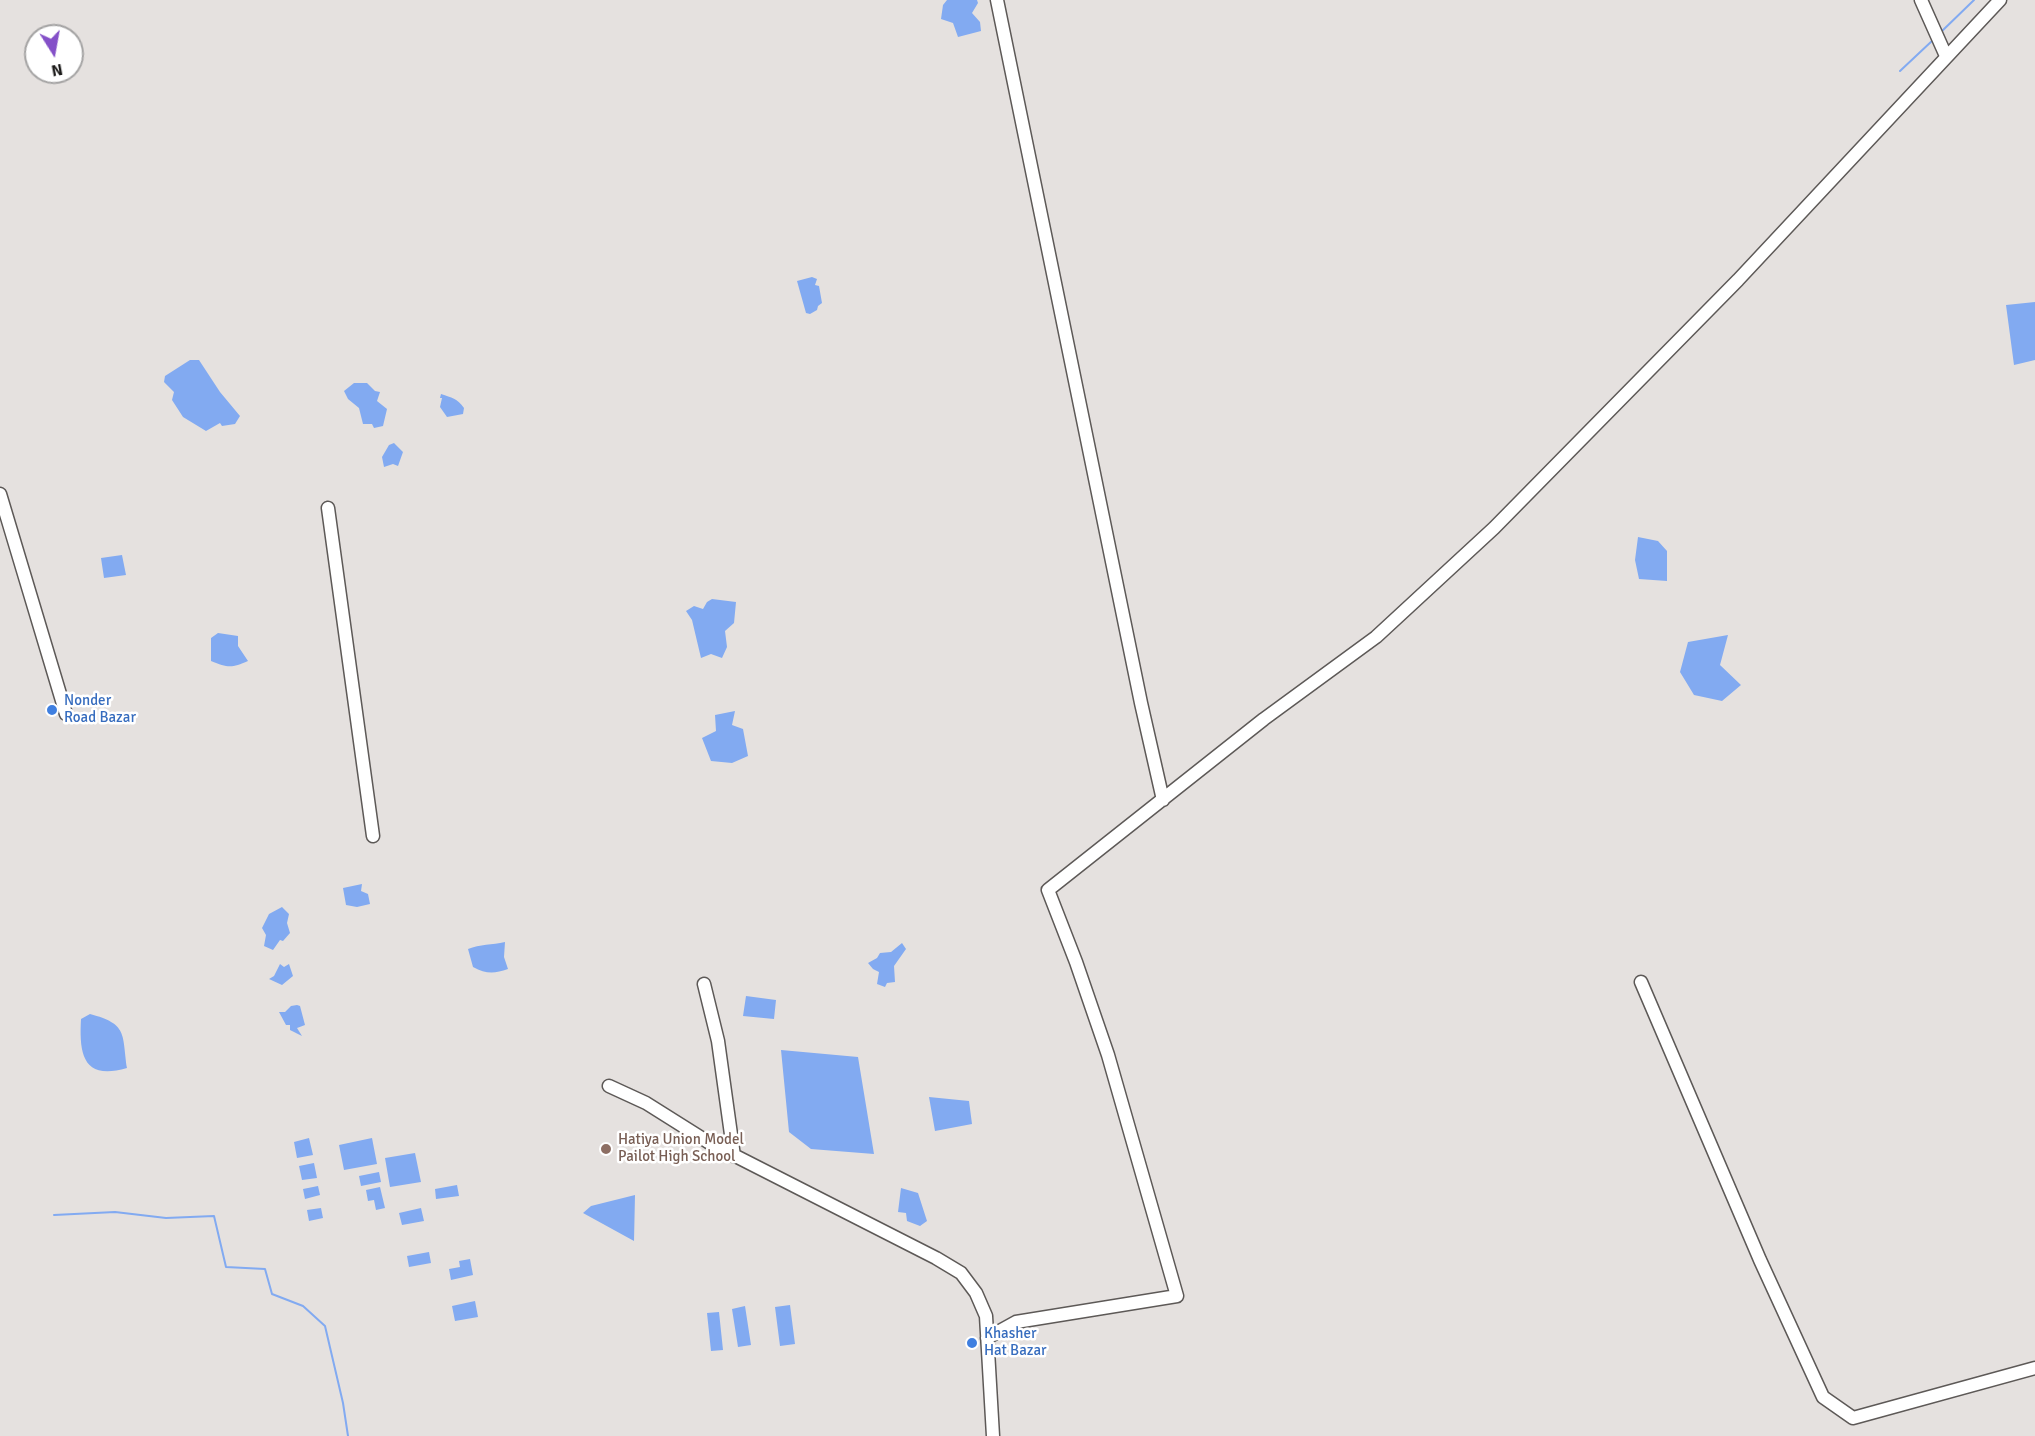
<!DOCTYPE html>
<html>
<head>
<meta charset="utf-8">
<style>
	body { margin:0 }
	#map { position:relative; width:2035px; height:1436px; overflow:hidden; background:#e5e1df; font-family:Signika,sans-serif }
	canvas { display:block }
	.north { position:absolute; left:24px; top:24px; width:60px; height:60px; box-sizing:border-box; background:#fff; border:2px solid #a4a3a3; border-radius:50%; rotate:169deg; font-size:16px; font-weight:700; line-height:24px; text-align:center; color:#1b1a19 }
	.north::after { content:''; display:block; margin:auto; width:21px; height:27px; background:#8450c8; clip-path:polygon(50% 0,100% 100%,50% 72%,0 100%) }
</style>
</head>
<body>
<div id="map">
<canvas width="2035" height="1436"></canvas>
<div class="north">N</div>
</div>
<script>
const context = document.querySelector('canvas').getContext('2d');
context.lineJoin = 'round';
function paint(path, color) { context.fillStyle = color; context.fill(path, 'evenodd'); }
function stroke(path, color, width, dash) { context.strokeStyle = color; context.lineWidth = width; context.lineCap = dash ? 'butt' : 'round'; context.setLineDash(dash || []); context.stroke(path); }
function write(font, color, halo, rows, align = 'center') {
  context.font = font + ' Signika,sans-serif'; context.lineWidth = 5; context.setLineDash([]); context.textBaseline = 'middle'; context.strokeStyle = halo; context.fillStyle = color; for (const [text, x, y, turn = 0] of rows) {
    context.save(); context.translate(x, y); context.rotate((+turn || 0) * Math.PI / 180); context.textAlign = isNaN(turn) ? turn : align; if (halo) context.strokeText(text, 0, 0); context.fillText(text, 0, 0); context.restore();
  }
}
paint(new Path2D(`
	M 947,0 L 977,0 L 978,3 L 972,13 L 980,22 L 981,31 L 958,37 L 953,23 L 941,19 L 943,5 Z
	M 812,277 L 817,279 L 815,285 L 819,286 L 822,303 L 818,306 L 817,310 L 810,314 L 806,313 L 797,281 Z
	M 2035,302 L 2035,360 L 2014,365 L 2006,305 Z
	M 190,360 L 199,360 L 220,392 L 240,416 L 235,424 L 222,426 L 220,423 L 206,431 L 183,417 L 172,400 L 174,392 L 164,382 L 165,376 Z
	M 354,383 L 367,383 L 375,391 L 380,392 L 377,401 L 387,409 L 383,426 L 374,428 L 372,424 L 363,424 L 359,408 L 348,399 L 344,391 Z
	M 441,394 C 452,398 457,398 464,408 L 463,414 L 447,417 L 440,407 L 442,398 L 440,398 Z
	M 394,443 L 403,452 L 398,466 L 393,464 L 384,467 L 382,457 L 389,445 Z
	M 1638,537 L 1658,541 L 1667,551 L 1667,581 L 1639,579 L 1635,560 Z
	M 122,555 L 126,575 L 104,578 L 101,558 Z
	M 712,599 L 736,602 L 734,623 L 725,631 L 727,647 L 722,658 L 711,654 L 701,658 L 692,620 L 686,611 L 694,606 L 703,609 L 707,602 Z
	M 218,633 L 238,636 L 238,646 L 248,661 C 232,668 228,668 211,661 L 211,638 Z
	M 1728,635 L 1720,665 L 1741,685 L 1722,701 L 1694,695 L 1680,672 L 1688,642 Z
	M 735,711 L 732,725 L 743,729 L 748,756 L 732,763 L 711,761 L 702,738 L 716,731 L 715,715 Z
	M 362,884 L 361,891 L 368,894 L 370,904 L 357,907 L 346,905 L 343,888 Z
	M 282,907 L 289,914 L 287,923 L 290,933 L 283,941 L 280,940 L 273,950 L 264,946 L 266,935 L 262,928 L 269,914 Z
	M 505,942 L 504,957 L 508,969 C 494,974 486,974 473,967 L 468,949 C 480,944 492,945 505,942 Z
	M 902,943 L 906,949 L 894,966 L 895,982 L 887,983 L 885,987 L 877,984 L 879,972 L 873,969 L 868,963 L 877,958 L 880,953 L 891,952 Z
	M 280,964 L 284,967 L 289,964 L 293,976 L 282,985 L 269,979 L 274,976 Z
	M 746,996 L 776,1000 L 774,1019 L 743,1016 Z
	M 297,1005 L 300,1006 L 305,1025 L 297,1028 L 302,1036 L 290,1030 L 290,1025 L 286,1025 L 279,1012 L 285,1012 L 291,1006 Z
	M 90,1014 C 128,1024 122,1034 127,1068 C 83,1081 79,1054 81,1019 Z
	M 781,1050 L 858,1057 L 874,1154 L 811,1149 L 789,1132 Z
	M 929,1097 L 969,1101 L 972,1124 L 935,1131 Z
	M 309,1138 L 313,1155 L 297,1158 L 294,1142 Z
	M 372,1138 L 377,1164 L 344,1170 L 339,1145 Z
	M 415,1153 L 421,1182 L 390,1187 L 385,1158 Z
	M 314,1163 L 317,1178 L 302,1180 L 299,1166 Z
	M 379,1172 L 381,1182 L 361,1186 L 359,1176 Z
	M 457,1185 L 459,1196 L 436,1199 L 435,1189 Z
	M 318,1186 L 320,1195 L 305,1199 L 303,1189 Z
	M 380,1187 L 385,1208 L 376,1210 L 374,1200 L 368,1201 L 366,1190 Z
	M 901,1188 L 918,1193 L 927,1221 L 920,1226 L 907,1221 L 906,1213 L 898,1212 Z
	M 635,1195 L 634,1241 L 583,1213 L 591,1206 Z
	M 321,1208 L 323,1218 L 309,1221 L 307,1210 Z
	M 421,1208 L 424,1221 L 402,1225 L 399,1213 Z
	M 429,1252 L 431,1263 L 409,1267 L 407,1256 Z
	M 470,1259 L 473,1275 L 451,1280 L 449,1269 L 460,1267 L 459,1261 Z
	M 475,1301 L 478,1317 L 455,1321 L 452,1306 Z
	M 790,1305 L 795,1344 L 780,1346 L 775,1307 Z
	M 745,1306 L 751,1345 L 738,1347 L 732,1309 Z
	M 719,1312 L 723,1350 L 711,1351 L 707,1313 Z`), '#82aaf1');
stroke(new Path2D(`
	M 1941,32 L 1974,0
	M 1900,71 L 1933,40
	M 54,1215 L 115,1212 L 166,1218 L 214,1216 L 226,1267 L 265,1269 L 272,1294 L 303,1306 L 325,1326 L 343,1403 L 348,1436`), '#82aaf1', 2);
const minor = new Path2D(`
	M 997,0 L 1141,703 L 1163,800
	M 1921,0 L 1946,56
	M 0,494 L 66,714
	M 328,508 L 373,836
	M 1641,982 L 1760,1260 L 1823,1397 L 1853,1418 L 2035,1368
	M 704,984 L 718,1041 L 734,1156
	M 609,1086 L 646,1103 L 708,1142 L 936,1258 L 961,1273 L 976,1293 L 986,1316 L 993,1436
	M 987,1338 L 1016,1322 L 1177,1296 L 1108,1055 L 1076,962 L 1048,890 L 1264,719 L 1376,637 L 1494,528 L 1738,280 L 2000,0`);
stroke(minor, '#5d5957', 15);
stroke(minor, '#fff', 12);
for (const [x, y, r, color] of [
	[52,710,6,"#3f7fe0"],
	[606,1149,6,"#8d6e63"],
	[972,1343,6,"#3f7fe0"]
]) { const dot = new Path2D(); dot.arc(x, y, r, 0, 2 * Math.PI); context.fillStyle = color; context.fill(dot); stroke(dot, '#fff', 2); }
write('15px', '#366cbe', '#fff', [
	["Nonder",64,701],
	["Road Bazar",64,718],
	["Khasher",984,1334],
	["Hat Bazar",984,1351]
], 'left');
write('15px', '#785e54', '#fff', [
	["Hatiya Union Model",618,1140],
	["Pailot High School",618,1157]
], 'left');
</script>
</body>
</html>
